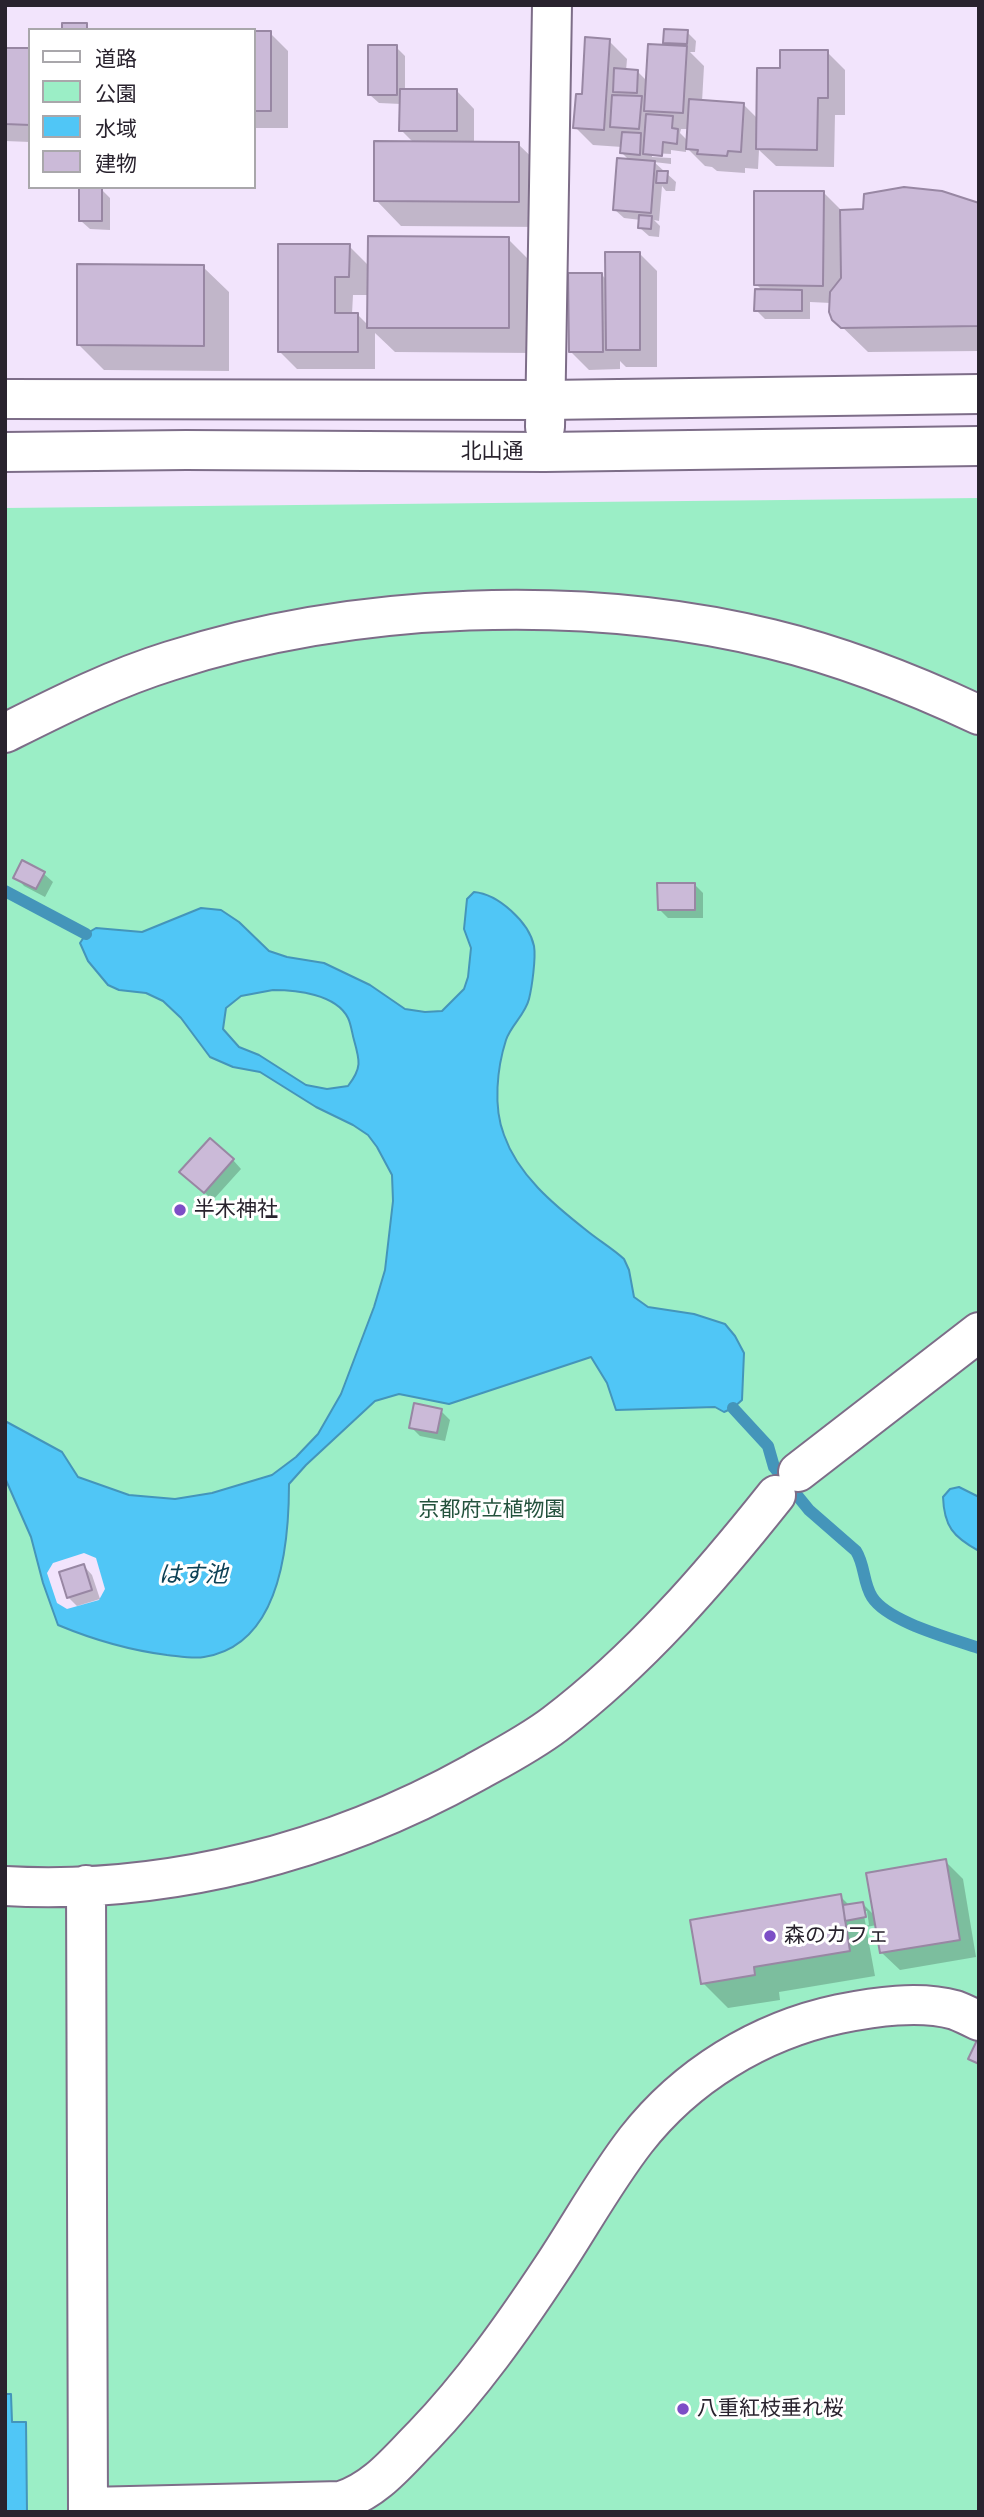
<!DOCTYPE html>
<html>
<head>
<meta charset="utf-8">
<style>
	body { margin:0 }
	#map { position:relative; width:984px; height:2517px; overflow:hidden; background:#f2e4fc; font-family:Signika,"Noto Sans JP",sans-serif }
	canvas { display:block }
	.frame { position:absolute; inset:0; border:7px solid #29232e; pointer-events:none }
	.legend { position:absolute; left:28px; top:28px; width:228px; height:161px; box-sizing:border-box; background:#fff; border:2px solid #a9a7ab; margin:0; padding:9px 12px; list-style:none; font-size:21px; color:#29232e }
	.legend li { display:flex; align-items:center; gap:14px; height:35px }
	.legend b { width:35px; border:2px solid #a9a7ab }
</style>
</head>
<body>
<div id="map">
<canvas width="984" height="2517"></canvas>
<div class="frame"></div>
<ul class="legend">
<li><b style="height:9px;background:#fff"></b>道路</li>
<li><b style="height:19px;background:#9beec6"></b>公園</li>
<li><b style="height:19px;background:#50c6f6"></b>水域</li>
<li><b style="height:19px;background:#cbbad8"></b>建物</li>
</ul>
</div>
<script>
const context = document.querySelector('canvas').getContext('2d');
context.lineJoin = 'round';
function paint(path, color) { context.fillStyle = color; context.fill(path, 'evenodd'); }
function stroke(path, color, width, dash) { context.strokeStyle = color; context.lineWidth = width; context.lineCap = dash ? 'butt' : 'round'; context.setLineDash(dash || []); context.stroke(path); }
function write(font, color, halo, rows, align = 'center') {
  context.font = font + ' Signika,"Noto Sans JP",sans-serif'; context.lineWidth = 6; context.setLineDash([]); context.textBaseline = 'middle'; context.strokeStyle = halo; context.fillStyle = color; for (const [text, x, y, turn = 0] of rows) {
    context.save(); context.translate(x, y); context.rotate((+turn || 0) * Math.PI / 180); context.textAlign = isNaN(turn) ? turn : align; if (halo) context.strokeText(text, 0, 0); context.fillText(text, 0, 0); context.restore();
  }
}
paint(new Path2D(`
	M 979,498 L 979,2512 L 5,2512 L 5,508 Z`), '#9beec6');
const water = new Path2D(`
	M 474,892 C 498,894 529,922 534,946 C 536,958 532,987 529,999 C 525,1015 511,1025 506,1040 C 497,1068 493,1107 504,1135 C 518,1175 553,1204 586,1230 C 598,1240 612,1248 624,1259 L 629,1270 L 634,1297 L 648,1307 L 694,1314 L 725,1324 L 735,1336 L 744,1353 L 742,1400 L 733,1408 L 724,1412 L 715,1407 L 616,1410 L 607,1383 L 591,1357 L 449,1404 L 399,1394 L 375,1401 L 306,1465 L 289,1484 C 289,1544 281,1645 204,1657 C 193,1659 178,1656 167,1655 C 128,1650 94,1640 58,1625 L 43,1583 L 31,1537 L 5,1478 L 5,1421 L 62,1452 L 78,1477 L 129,1495 L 175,1499 L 212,1493 L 272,1475 L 296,1457 L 318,1434 L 341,1394 L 374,1307 L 385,1270 L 393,1201 L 392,1175 L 377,1147 L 368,1135 L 353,1125 L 316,1107 L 260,1072 L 233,1067 L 210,1057 L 181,1018 L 163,1001 L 146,993 L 119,990 L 108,985 L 88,961 L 80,943 L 86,934 L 96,928 L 142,932 L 201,908 L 221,910 L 239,922 L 269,951 L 287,957 L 324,963 L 370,985 L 405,1009 L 425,1012 L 442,1011 L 464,989 L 468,977 L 471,948 L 464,929 L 467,899 ZM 273,990 C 296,990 336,994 348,1018 C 351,1024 352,1033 354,1040 C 360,1061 362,1068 348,1086 L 327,1089 L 306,1085 L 259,1055 L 239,1047 L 223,1029 L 226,1008 L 241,996 Z
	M 959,1487 L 979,1497 L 979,1551 C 953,1537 944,1526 943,1497 L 950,1489 Z
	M 5,2394 L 11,2394 L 12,2422 L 26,2422 L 27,2512 L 5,2512 Z`);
paint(water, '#50c6f6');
stroke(water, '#4495ba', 2);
paint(new Path2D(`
	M 84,1553 L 96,1558 L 105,1589 L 99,1600 L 67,1609 L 57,1603 L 47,1573 L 53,1563 Z`), '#f2e4fc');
paint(new Path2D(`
	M 687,32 L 696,41 L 695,52 L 690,52 L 704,66 L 702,102 L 743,104 L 758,119 L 782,70 L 827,52 L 845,70 L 845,115 L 835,115 L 834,167 L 776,166 L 759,150 L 758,169 L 745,168 L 745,173 L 717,171 L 712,167 L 705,166 L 686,147 L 686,152 L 671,150 L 671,154 L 652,153 L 652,157 L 671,158 L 671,164 L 654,162 L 676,182 L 675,191 L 666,191 L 662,186 L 659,221 L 654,220 L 660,226 L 659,237 L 649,236 L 640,228 L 641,220 L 624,218 L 615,210 L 630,161 L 622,153 L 622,147 L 593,145 L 575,127 L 583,96 L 609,41 L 627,59 L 626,71 L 637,71 L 648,82 L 670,47 L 665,42 ZM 681,129 L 689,129 L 688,141 L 680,133 Z
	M 254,33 L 270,33 L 288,51 L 288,128 L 254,128 Z
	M 396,47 L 405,56 L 405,91 L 457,91 L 474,109 L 474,143 L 518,144 L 544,169 L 543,227 L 401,226 L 376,200 L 414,143 L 401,130 L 401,104 L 379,103 L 370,95 Z
	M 5,49 L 30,50 L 30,142 L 5,141 Z
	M 101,189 L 110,198 L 110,230 L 90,229 L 81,221 Z
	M 823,192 L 841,210 L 979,205 L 979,351 L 868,352 L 834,319 L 831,303 L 810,302 L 810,319 L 765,319 L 756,310 L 763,291 L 756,284 Z
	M 508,239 L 534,265 L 534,353 L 395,352 L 375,333 L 375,369 L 297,369 L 279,351 L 349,246 L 369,266 ZM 353,295 L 369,295 L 369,326 L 357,314 L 352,314 Z
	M 639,253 L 657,271 L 657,367 L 626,367 L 620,361 L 620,369 L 589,370 L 571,352 L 601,274 L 607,280 Z
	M 203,267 L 229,292 L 229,371 L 104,370 L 78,344 Z
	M 23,863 L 44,874 L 53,882 L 45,897 L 24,886 L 16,877 Z
	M 695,885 L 703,893 L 703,918 L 668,918 L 659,909 Z
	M 233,1160 L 241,1169 L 213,1200 L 191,1181 Z
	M 441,1411 L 450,1420 L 445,1441 L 420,1436 L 411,1427 Z
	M 84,1566 L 92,1575 L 100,1599 L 77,1606 L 68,1597 Z
	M 945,1861 L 963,1879 L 976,1957 L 900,1970 L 882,1953 L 877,1925 L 866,1927 L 875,1976 L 779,1992 L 780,2000 L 728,2008 L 703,1983 L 840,1896 L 850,1906 L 863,1904 L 875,1916 ZM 863,1911 L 867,1911 L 869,1925 L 866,1926 Z`), '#0003');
stroke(new Path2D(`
	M 5,891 L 86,934
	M 733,1408 L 768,1446 L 774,1467 L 809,1510 L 856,1551 C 865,1565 863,1583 872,1597 C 888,1622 950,1638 979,1648`), '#4495ba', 12);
const building = new Path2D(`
	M 62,23 L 87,23 L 87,30 L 62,30 Z
	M 664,29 L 688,30 L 687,44 L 663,43 Z
	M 254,31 L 271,31 L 271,111 L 254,111 Z
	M 585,37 L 610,39 L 604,130 L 573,128 L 576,94 L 582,94 Z
	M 648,44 L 687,46 L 683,113 L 644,111 Z
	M 368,45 L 397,45 L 397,95 L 368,95 Z
	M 5,48 L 30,48 L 30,125 L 5,124 Z
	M 780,50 L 828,50 L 828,98 L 818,98 L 817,150 L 756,149 L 757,68 L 780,68 Z
	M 614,68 L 638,70 L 637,93 L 613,92 Z
	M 400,89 L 457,89 L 457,131 L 399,131 Z
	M 612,95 L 642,96 L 639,129 L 610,127 Z
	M 689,99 L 744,103 L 741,152 L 728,151 L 727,156 L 697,154 L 698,150 L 686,149 Z
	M 646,114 L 673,116 L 672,128 L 678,129 L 677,144 L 663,142 L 662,156 L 643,154 Z
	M 622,132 L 641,133 L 640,155 L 620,153 Z
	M 374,141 L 519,142 L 519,202 L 374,201 Z
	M 617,158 L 655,161 L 651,213 L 613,210 Z
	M 657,171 L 668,171 L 667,183 L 656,183 Z
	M 79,187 L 102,187 L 102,221 L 79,221 Z
	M 904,187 L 942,191 L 979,203 L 979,326 L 841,328 L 832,320 L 829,312 L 830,292 L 841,278 L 840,210 L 863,209 L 864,194 Z
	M 754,191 L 824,191 L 823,286 L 754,285 Z
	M 639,215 L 652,216 L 651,229 L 638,228 Z
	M 368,236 L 509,237 L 509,328 L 367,328 Z
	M 278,244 L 350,244 L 349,277 L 335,277 L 335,313 L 358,313 L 358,352 L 278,352 Z
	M 605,252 L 640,252 L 640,350 L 606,350 Z
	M 77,264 L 204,265 L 204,346 L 77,345 Z
	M 568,273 L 602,273 L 603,352 L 569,352 Z
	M 755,289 L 802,290 L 802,311 L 754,311 Z
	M 22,860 L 45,872 L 36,889 L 13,878 Z
	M 657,883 L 695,883 L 695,910 L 658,910 Z
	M 210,1138 L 234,1159 L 204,1193 L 179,1172 Z
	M 414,1403 L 442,1409 L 437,1433 L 409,1428 Z
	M 84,1564 L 92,1590 L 67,1598 L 59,1572 Z
	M 946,1859 L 960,1940 L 880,1953 L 866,1873 Z
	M 841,1894 L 850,1951 L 754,1967 L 755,1975 L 701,1984 L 690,1920 Z
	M 863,1902 L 866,1917 L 845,1921 L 843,1905 Z
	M 979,2036 L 979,2064 L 968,2059 Z`);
paint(building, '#cbbad8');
stroke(building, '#9887a3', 2);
const minor = new Path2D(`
	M 5,399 L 546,400 L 979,394
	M 545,427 L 552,5
	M 5,452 L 186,450 L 545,452 L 979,446
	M 5,733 C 59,706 112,679 170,661 C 353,602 583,593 771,639 C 841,656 913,684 979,715
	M 798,1472 L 979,1332
	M 86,1885 L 88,2512
	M 5,1886 C 168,1895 332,1852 474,1773 C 501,1758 530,1743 555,1724 C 639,1660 710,1578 776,1495
	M 88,2507 L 341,2501 C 376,2490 398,2461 423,2436 C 472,2385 513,2327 552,2268 C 580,2226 605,2180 636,2140 C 686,2076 759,2031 839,2014 C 874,2007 919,2000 955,2010 C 963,2013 971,2017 979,2021`);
stroke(minor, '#7d6d88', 42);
stroke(minor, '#fff', 38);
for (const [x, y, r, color] of [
	[180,1210,7,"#7c4ec6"],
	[770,1936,7,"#7c4ec6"],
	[683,2409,7,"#7c4ec6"]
]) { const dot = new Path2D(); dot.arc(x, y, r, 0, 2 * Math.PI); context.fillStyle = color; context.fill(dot); stroke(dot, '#fff', 2.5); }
write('21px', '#29232e', '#fff', [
	["北山通",492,452]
]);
write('21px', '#29232e', '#fff', [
	["半木神社",194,1210],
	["森のカフェ",784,1936],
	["八重紅枝垂れ桜",697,2409]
], 'left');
write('21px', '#24523d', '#fff', [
	["京都府立植物園",492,1510]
]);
write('italic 23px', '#0d4155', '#fff', [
	["はす池",193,1576]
]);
</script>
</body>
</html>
